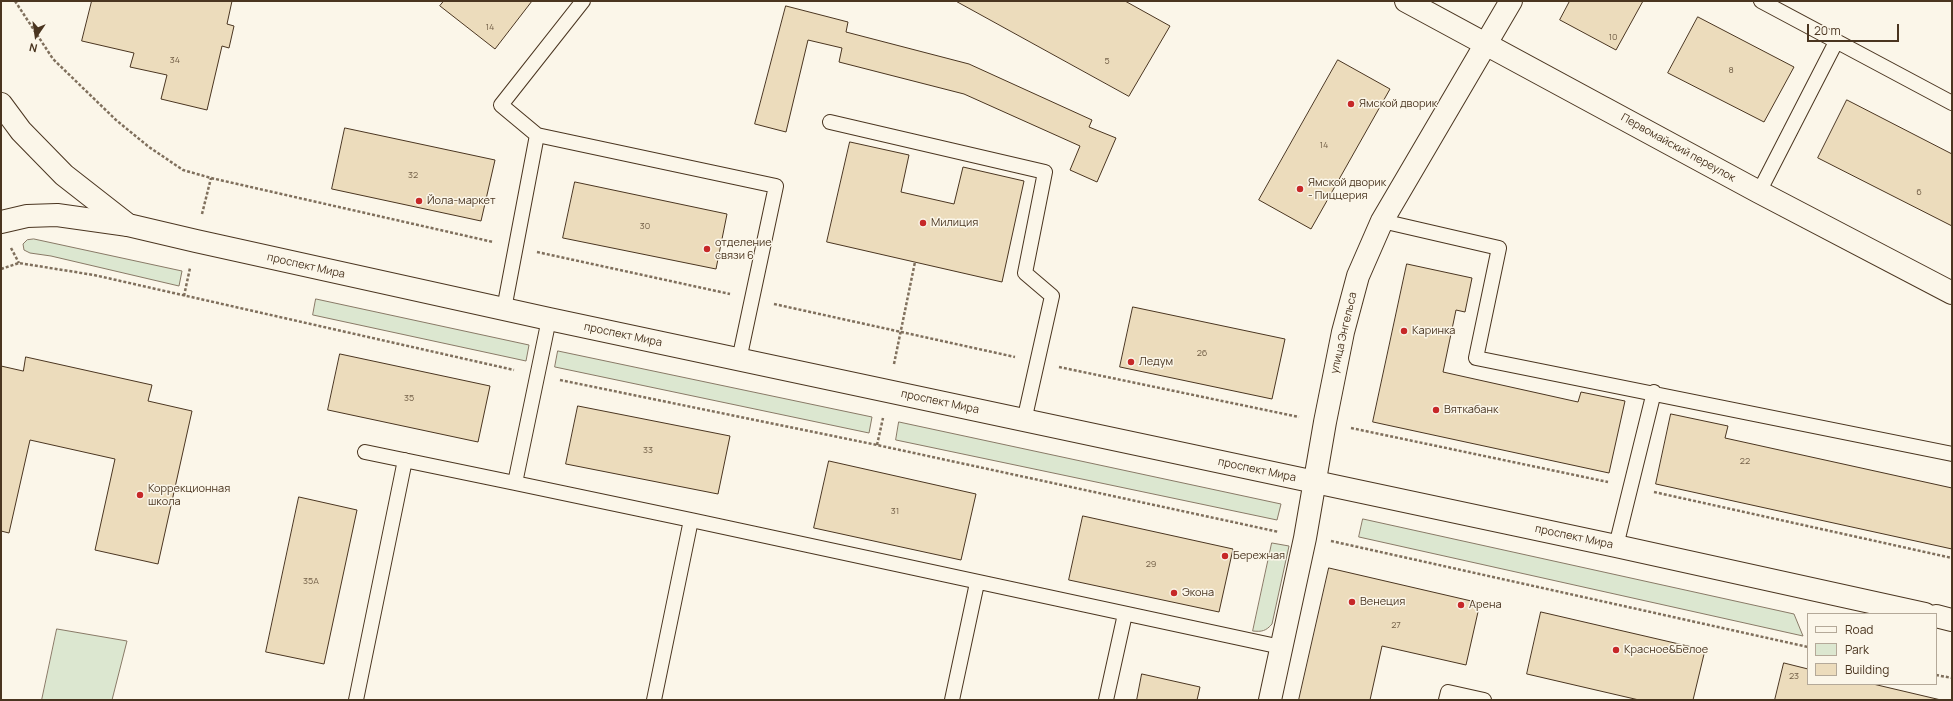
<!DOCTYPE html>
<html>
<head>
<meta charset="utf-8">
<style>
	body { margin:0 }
	#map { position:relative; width:1953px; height:701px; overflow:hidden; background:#fbf6e9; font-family:Manrope,sans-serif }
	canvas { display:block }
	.frame { position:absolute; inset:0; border:2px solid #4a3520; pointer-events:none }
	.legend { position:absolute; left:1807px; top:613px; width:130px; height:72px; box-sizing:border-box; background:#fbf6e9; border:1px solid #b4a999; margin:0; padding:5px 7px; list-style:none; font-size:12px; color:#4a3520 }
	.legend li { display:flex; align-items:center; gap:8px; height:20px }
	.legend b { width:20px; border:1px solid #b4a999 }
	.north { position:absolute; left:16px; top:16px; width:40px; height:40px; -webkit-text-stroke:3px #fbf6e9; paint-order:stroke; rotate:193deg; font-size:11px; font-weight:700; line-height:16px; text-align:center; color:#4a3520 }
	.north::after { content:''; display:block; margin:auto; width:14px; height:18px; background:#4a3520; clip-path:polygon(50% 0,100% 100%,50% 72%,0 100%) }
	.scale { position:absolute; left:1807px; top:24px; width:92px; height:18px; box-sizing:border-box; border:2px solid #4a3520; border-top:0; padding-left:5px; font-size:12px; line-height:14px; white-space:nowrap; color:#4a3520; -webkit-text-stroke:3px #fbf6e9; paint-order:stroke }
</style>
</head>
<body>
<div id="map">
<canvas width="1953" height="701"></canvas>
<div class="frame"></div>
<ul class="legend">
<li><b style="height:5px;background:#fbf6e9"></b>Road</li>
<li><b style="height:11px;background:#dce7d0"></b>Park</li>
<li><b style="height:11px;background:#ecdcbc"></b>Building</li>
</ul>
<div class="north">N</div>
<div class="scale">20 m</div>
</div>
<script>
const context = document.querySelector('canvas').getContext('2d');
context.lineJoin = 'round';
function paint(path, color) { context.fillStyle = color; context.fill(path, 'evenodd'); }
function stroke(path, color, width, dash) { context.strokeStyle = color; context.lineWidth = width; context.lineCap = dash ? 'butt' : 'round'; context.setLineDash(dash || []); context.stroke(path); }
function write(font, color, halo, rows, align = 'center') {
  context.font = font + ' Manrope,sans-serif'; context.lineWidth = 3; context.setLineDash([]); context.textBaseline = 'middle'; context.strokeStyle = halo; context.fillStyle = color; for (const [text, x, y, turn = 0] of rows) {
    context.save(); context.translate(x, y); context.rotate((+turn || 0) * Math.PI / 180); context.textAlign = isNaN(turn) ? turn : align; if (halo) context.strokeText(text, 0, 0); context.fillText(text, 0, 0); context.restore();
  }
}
const green = new Path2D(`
	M 34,239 L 182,271 L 179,286 L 51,256 L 30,253 L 24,250 L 23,244 L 27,240 Z
	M 316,299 L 529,345 L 526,361 L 313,315 Z
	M 558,351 L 872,417 L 869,433 L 555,367 Z
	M 899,422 L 1281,504 L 1277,520 L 896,440 Z
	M 1363,519 L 1794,614 L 1803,636 L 1359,537 Z
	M 1272,543 L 1289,546 L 1272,624 C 1266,631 1262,632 1253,631 Z
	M 57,629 L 127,641 L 112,700 L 42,700 Z`);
paint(green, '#dce7d0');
stroke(green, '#887966', 1);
const building = new Path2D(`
	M 92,1 L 232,1 L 227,24 L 234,26 L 229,48 L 222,46 L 207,110 L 161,99 L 167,75 L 130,67 L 134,53 L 82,41 Z
	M 444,1 L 532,1 L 495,49 L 440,6 Z
	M 956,1 L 1125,1 L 1170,26 L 1129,96 Z
	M 1570,1 L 1643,1 L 1616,50 L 1560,20 Z
	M 786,6 L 848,22 L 846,32 L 969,64 L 1092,120 L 1089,127 L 1116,138 L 1097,182 L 1070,170 L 1080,146 L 964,94 L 839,62 L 842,48 L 808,40 L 786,132 L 755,124 Z
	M 1698,17 L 1794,67 L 1764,122 L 1668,73 Z
	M 1338,60 L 1390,89 L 1311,229 L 1259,200 Z
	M 1847,100 L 1952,154 L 1952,226 L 1818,158 Z
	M 345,128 L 495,160 L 481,221 L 332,189 Z
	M 850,142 L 909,155 L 901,192 L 954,204 L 963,167 L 1024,181 L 1002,282 L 827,242 Z
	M 575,182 L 727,214 L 716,269 L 563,238 Z
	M 1407,264 L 1472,278 L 1465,312 L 1456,310 L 1443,372 L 1578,402 L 1581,392 L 1625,401 L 1609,473 L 1373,422 Z
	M 1133,307 L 1285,339 L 1272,399 L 1120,367 Z
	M 340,354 L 490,386 L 478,442 L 328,410 Z
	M 26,357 L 152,385 L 148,401 L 192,411 L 158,564 L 95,550 L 115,459 L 30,440 L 9,533 L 1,531 L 1,366 L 23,371 Z
	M 578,406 L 730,436 L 718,494 L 566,464 Z
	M 1671,414 L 1728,426 L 1725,438 L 1952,488 L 1952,549 L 1656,484 Z
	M 829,461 L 976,494 L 961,560 L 814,528 Z
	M 299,497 L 357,510 L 324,664 L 266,652 Z
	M 1083,516 L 1233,549 L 1219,612 L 1069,580 Z
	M 1329,568 L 1480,603 L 1466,665 L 1382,646 L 1370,700 L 1299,700 Z
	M 1541,612 L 1705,650 L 1693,700 L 1639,700 L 1527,674 Z
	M 1784,663 L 1808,669 L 1808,684 L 1873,684 L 1941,700 L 1775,700 Z
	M 1142,674 L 1200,687 L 1197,700 L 1137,700 Z`);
paint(building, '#ecdcbc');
stroke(building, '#4a3520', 1);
const service = new Path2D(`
	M 1761,1 L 1952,103
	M 830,122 L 1045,172 L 1025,273 L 1052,296 L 1024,421
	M 537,135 L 776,186 L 739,360
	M 1759,192 L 1836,42
	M 1382,221 L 1499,248 L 1476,358 L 1952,454
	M 504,309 L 537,135 L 501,105 L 583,1
	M 365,452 L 515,483 L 549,319
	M 515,483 L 691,520 L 654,700
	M 691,520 L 1281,647
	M 1616,546 L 1654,392
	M 356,700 L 405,460
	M 952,700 L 977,583
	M 1106,700 L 1125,614
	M 1446,700 L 1448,692 L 1484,700`);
const minor = new Path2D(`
	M 1406,1 L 1759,192 L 1952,293
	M 1270,700 L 1305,538 L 1325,422 L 1343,332 L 1358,276 L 1382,221 L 1511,1`);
const tertiary = new Path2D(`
	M 1,222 L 27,216 L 57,215 L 128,225`);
const secondary = new Path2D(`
	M 1,104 L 21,131 L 64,175 L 128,225 L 196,241 L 549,319 L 1616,546 L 1925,614
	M 1936,616 L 1952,620`);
stroke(service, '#4a3520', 16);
stroke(minor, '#4a3520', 24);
stroke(tertiary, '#4a3520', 24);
stroke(secondary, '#4a3520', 24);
stroke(new Path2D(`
	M 15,1 L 53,59 L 116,120 L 149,147 L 183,170 L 211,178 L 493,242
	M 202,214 L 211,178
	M 11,248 L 19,263
	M 537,252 L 730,294
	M 1,269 L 19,263 L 94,275 L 514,370
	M 184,296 L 190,268
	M 774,304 L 1015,357
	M 894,364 L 915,262
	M 1059,367 L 1299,417
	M 560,380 L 877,445 L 1279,532
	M 1351,428 L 1608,482
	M 877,445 L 883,418
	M 1654,492 L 1952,558
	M 1331,541 L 1808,647
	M 1936,675 L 1952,678`), '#7f6f5c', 2.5, [3, 2]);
stroke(service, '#fbf6e9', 14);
stroke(minor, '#fbf6e9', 22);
stroke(tertiary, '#fbf6e9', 22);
stroke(secondary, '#fbf6e9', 22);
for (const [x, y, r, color] of [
	[1351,104,4,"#c62828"],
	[1300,189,4,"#c62828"],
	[419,201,4,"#c62828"],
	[923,223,4,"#c62828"],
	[707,249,4,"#c62828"],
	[1404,331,4,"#c62828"],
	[1131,362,4,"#c62828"],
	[1436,410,4,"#c62828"],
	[140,495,4,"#c62828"],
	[1225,556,4,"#c62828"],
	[1174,593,4,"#c62828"],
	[1352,602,4,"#c62828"],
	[1461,605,4,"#c62828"],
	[1616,650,4,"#c62828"]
]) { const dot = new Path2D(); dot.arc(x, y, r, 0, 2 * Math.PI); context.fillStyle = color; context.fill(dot); stroke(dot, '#fbf6e9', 1.5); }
write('9px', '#725f47', null, [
	["14",490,27],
	["10",1613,37],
	["34",175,60],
	["5",1107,61],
	["8",1731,70],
	["14",1324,145],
	["32",413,175],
	["6",1919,192],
	["30",645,226],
	["26",1202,353],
	["35",409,398],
	["33",648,450],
	["22",1745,461],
	["31",895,511],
	["29",1151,564],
	["35А",311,581],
	["27",1396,625],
	["23",1794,676]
]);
write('11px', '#4a3520', '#fbf6e9', [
	["Ямской дворик",1359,104],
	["Ямской дворик",1308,183],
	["- Пиццерия",1308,196],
	["Йола-маркет",427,201],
	["Милиция",931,223],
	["отделение",715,243],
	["связи 6",715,256],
	["Каринка",1412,331],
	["Ледум",1139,362],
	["Вяткабанк",1444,410],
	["Коррекционная",148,489],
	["школа",148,502],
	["Бережная",1233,556],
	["Экона",1182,593],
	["Венеция",1360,602],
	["Арена",1469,605],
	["Красное&Белое",1624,650]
], 'left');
write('11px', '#4a3520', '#fbf6e9', [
	["Первомайский переулок",1678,148,29],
	["проспект Мира",306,266,13],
	["улица Энгельса",1344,333,-77],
	["проспект Мира",623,335,12],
	["проспект Мира",940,402,12],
	["проспект Мира",1257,470,12],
	["проспект Мира",1574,537,12]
]);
</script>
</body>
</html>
